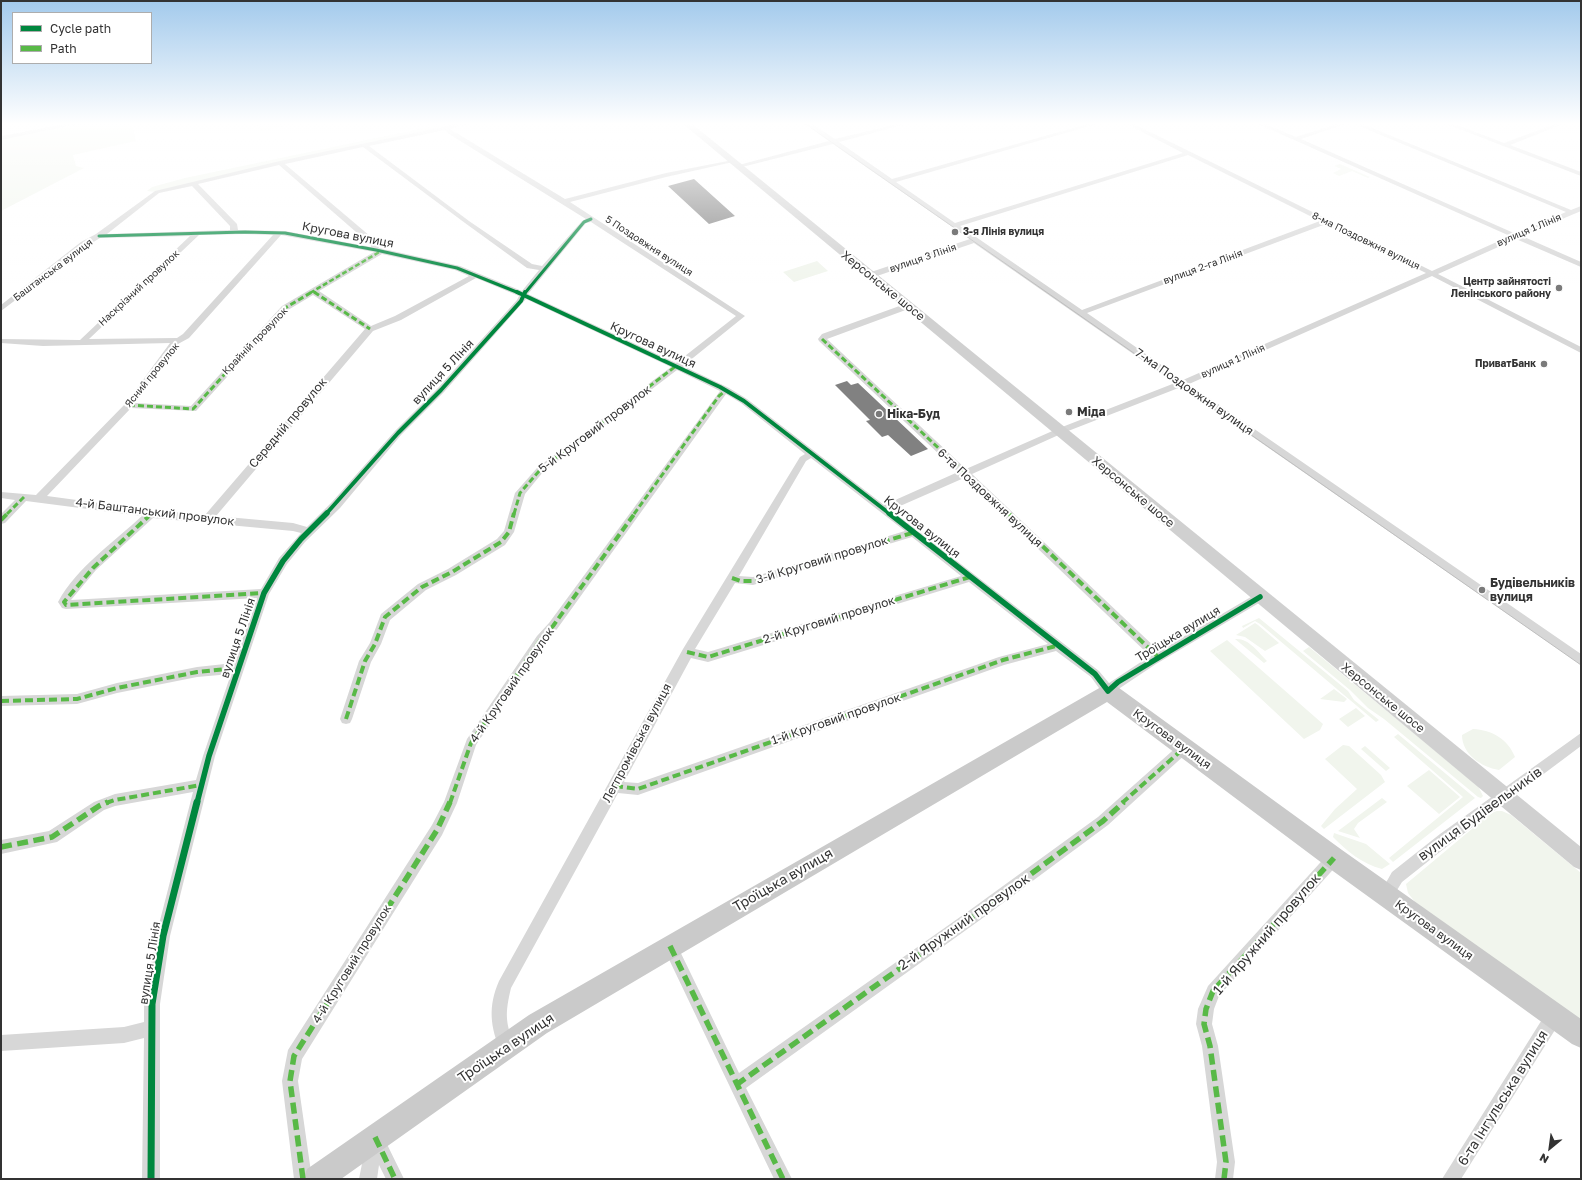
<!DOCTYPE html>
<html>
<head>
<meta charset="utf-8">
<style>
	body { margin:0 }
	#map { position:relative; width:1582px; height:1180px; overflow:hidden; background:#fff; font-family:"Golos Text",sans-serif }
	canvas { display:block }
	.frame { position:absolute; inset:0; border:2px solid #333; pointer-events:none }
	.legend { position:absolute; left:12px; top:12px; width:140px; height:52px; box-sizing:border-box; background:#fff; border:1px solid #adadad; margin:0; padding:5px 7px; list-style:none; font-size:12px; color:#333 }
	.legend li { display:flex; align-items:center; gap:8px; height:20px }
	.legend b { width:20px; border:1px solid #adadad }
	.north { position:absolute; left:1530px; top:1128px; width:40px; height:40px; -webkit-text-stroke:3px #fff; paint-order:stroke; rotate:209deg; font-size:11px; font-weight:700; line-height:16px; text-align:center; color:#333 }
	.north::after { content:''; display:block; margin:auto; width:14px; height:18px; background:#333; clip-path:polygon(50% 0,100% 100%,50% 72%,0 100%) }
</style>
</head>
<body>
<div id="map">
<canvas width="1582" height="1180"></canvas>
<div class="frame"></div>
<ul class="legend">
<li><b style="height:5px;background:#00873e"></b>Cycle path</li>
<li><b style="height:5px;background:#58b947"></b>Path</li>
</ul>
<div class="north">N</div>
</div>
<script>
const context = document.querySelector('canvas').getContext('2d');
context.lineJoin = 'round';
function paint(path, color) { context.fillStyle = color; context.fill(path, 'evenodd'); }
function stroke(path, color, width, dash) { context.strokeStyle = color; context.lineWidth = width; context.lineCap = dash ? 'butt' : 'round'; context.setLineDash(dash || []); context.stroke(path); }
function write(font, color, halo, rows, align = 'center') {
  context.font = font + ' "Golos Text",sans-serif'; context.lineWidth = 4; context.setLineDash([]); context.textBaseline = 'middle'; context.strokeStyle = halo; context.fillStyle = color; for (const [text, x, y, turn = 0] of rows) {
    context.save(); context.translate(x, y); context.rotate((+turn || 0) * Math.PI / 180); context.textAlign = isNaN(turn) ? turn : align; if (halo) context.strokeText(text, 0, 0); context.fillText(text, 0, 0); context.restore();
  }
}
paint(new Path2D(`
	M 85,123 L 132,123 L 136,141 L 73,155 L 76,166 L 84,168 L 1,211 L 1,139 Z
	M 256,123 L 301,123 L 261,131 Z
	M 448,123 L 463,123 L 351,146 L 156,192 L 147,191 L 152,187 L 185,178 Z
	M 1340,164 L 1370,177 L 1368,178 L 1352,171 L 1339,176 L 1333,173 L 1341,169 L 1334,166 Z
	M 817,261 L 828,271 L 794,282 L 783,272 Z
	M 1259,618 L 1348,691 L 1354,700 L 1379,720 L 1376,722 L 1260,624 L 1255,621 L 1243,628 L 1242,626 Z
	M 1255,623 L 1258,625 L 1279,643 L 1265,651 L 1245,637 L 1236,635 Z
	M 1235,639 C 1249,638 1258,652 1267,661 L 1264,663 Z
	M 1227,640 L 1323,724 L 1320,730 L 1304,739 L 1210,651 Z
	M 1309,647 L 1478,786 L 1483,796 L 1481,798 L 1478,797 L 1384,719 L 1368,708 L 1350,690 L 1303,651 Z
	M 1334,689 L 1347,699 L 1344,702 L 1320,699 Z
	M 1356,708 L 1365,716 L 1348,727 L 1339,719 Z
	M 1473,729 C 1492,730 1508,739 1515,757 L 1499,770 C 1481,767 1462,754 1462,735 Z
	M 1398,734 L 1475,798 L 1393,862 L 1389,858 L 1463,797 L 1394,737 Z
	M 1343,745 L 1349,746 L 1381,775 L 1385,782 L 1324,829 L 1321,826 L 1335,809 L 1357,789 L 1325,759 Z
	M 1365,746 L 1390,768 L 1386,771 L 1361,749 Z
	M 1429,770 L 1460,797 L 1439,814 L 1407,786 Z
	M 1382,798 L 1387,802 L 1358,823 L 1354,829 L 1360,838 L 1338,831 Z
	M 1497,811 L 1502,811 L 1511,815 L 1581,873 L 1581,1021 L 1415,902 L 1408,893 L 1406,884 L 1491,813 Z
	M 1334,833 L 1366,844 L 1390,864 L 1382,869 C 1362,864 1347,851 1333,837 Z`), '#f1f5ed');
paint(new Path2D(`
	M 694,179 L 735,216 L 709,224 L 668,186 Z
	M 847,381 L 851,385 L 858,383 L 928,449 L 911,456 L 888,435 L 882,437 L 866,421 L 870,420 L 835,385 Z`), '#818181');
paint(new Path2D(`
	M 71,123 L 82,123 L 1,140 L 1,136 Z
	M 461,123 L 471,123 L 450,129 L 565,199 L 666,173 L 733,160 L 733,162 L 666,177 L 570,202 L 745,316 L 683,366 L 729,388 L 747,399 L 884,505 L 958,472 L 819,341 L 818,339 L 822,334 L 905,304 L 911,304 L 911,308 L 827,339 L 966,469 L 1057,429 L 1175,383 L 974,243 L 874,277 L 868,277 L 868,273 L 970,239 L 833,144 L 738,168 L 735,166 L 829,141 L 804,123 L 811,123 L 835,139 L 901,123 L 910,123 L 839,142 L 892,179 L 1091,123 L 1100,123 L 896,182 L 955,223 L 1183,153 L 1125,123 L 1132,123 L 1432,271 L 1510,236 L 1256,123 L 1263,123 L 1296,137 L 1340,123 L 1348,123 L 1301,139 L 1516,234 L 1566,212 L 1352,123 L 1360,123 L 1571,210 L 1581,206 L 1581,211 L 1522,236 L 1581,262 L 1581,267 L 1516,239 L 1438,274 L 1581,347 L 1581,353 L 1432,276 L 1189,384 L 1581,654 L 1581,665 L 1181,387 L 1063,433 L 972,474 L 1159,651 L 1256,594 L 1264,594 L 1266,597 L 1264,600 L 1156,664 L 1108,696 L 1104,695 L 1091,677 L 1056,651 L 1004,665 L 638,795 L 618,793 L 511,988 C 505,1013 505,1023 515,1046 L 513,1052 L 507,1054 L 501,1052 C 490,1027 488,1006 499,981 L 683,649 L 800,457 L 805,454 L 741,403 L 726,394 L 557,629 L 545,642 L 476,745 L 457,803 L 442,835 L 302,1059 L 298,1081 L 312,1179 L 294,1179 L 282,1081 L 288,1050 L 432,825 L 444,802 L 467,739 L 537,636 L 549,623 L 720,391 L 677,370 L 543,472 L 525,494 L 514,532 L 505,545 L 456,575 L 426,590 L 390,620 L 381,644 L 371,662 L 352,719 L 350,723 L 346,724 L 342,723 L 340,719 L 359,661 L 370,643 L 381,614 L 418,584 L 448,569 L 497,539 L 504,531 L 515,493 L 537,468 L 671,367 L 526,299 L 444,392 L 401,435 L 340,508 L 305,542 L 287,564 L 269,594 L 215,756 L 170,936 L 160,1004 L 160,1179 L 142,1179 L 144,1038 L 124,1043 L 1,1051 L 1,1035 L 124,1027 L 144,1022 L 144,1004 L 156,936 L 193,792 L 115,806 L 104,810 L 57,842 L 1,854 L 1,840 L 49,831 L 94,802 L 115,794 L 196,780 L 203,756 L 231,674 L 197,677 L 117,693 L 77,704 L 1,706 L 1,696 L 77,694 L 117,683 L 197,667 L 234,663 L 257,598 L 66,609 L 62,608 L 58,602 C 77,567 114,542 142,516 L 26,501 L 5,523 L 1,524 L 1,514 L 15,500 L 1,498 L 1,492 L 36,495 L 126,403 L 170,343 L 43,346 L 1,343 L 1,339 L 80,340 L 190,236 L 100,238 L 87,246 L 1,311 L 1,305 L 81,242 L 96,234 L 155,191 L 280,161 ZM 445,130 L 449,134 L 586,219 L 582,221 L 542,266 L 532,264 L 469,221 L 369,146 ZM 363,147 L 465,223 L 527,268 L 539,270 L 522,291 L 460,266 L 379,248 L 377,242 L 285,164 ZM 1188,155 L 1320,221 L 1082,310 L 960,226 ZM 279,165 L 371,245 L 371,247 L 285,231 L 238,230 L 237,224 L 198,184 ZM 192,186 L 230,226 L 230,230 L 107,234 L 159,193 ZM 591,222 L 736,316 L 676,363 L 528,294 L 586,223 ZM 1326,224 L 1426,273 L 1183,380 L 1087,313 ZM 245,234 L 273,235 L 183,334 L 177,338 L 89,339 L 199,235 ZM 281,235 L 374,252 L 282,306 L 191,406 L 135,403 L 178,344 L 189,338 ZM 382,254 L 455,270 L 469,276 L 395,316 L 371,326 L 319,291 ZM 476,278 L 519,296 L 517,300 L 438,388 L 395,431 L 332,502 L 307,527 L 293,523 L 216,516 L 373,331 L 401,320 ZM 313,295 L 365,329 L 205,515 L 151,510 L 47,496 L 131,408 L 196,411 L 288,310 ZM 811,458 L 905,531 L 753,577 L 739,576 L 806,461 ZM 964,478 L 1150,656 L 1109,683 L 1099,671 L 891,510 ZM 153,518 L 293,531 L 301,533 L 279,558 L 261,589 L 71,600 L 96,570 ZM 912,537 L 961,576 L 708,652 L 695,649 L 735,583 L 753,585 ZM 969,582 L 1048,644 L 999,657 L 638,783 L 624,782 L 691,658 L 708,662 Z
	M 1444,123 L 1452,123 L 1504,143 L 1558,123 L 1566,123 L 1510,145 L 1581,172 L 1581,176 Z
	M 1581,733 L 1581,746 L 1450,844 L 1402,882 L 1391,900 L 1386,902 L 1381,900 L 1379,895 L 1392,872 L 1440,834 Z
	M 1184,742 L 1188,744 L 1190,748 L 1188,752 L 1108,825 L 980,920 L 746,1088 L 792,1179 L 774,1179 L 665,951 L 663,946 L 665,941 L 670,939 L 675,941 L 739,1073 L 970,910 L 1098,817 L 1180,744 Z
	M 1334,851 L 1339,853 L 1341,858 L 1339,863 L 1219,996 L 1214,1009 L 1212,1024 L 1218,1046 L 1235,1162 L 1233,1179 L 1215,1179 L 1217,1162 L 1202,1046 L 1196,1024 L 1198,1009 L 1208,986 L 1329,853 Z
	M 1554,1008 L 1560,1010 L 1562,1016 L 1560,1022 L 1461,1179 L 1442,1179 L 1548,1010 Z
	M 375,1130 L 381,1132 L 404,1179 L 386,1179 L 379,1165 L 377,1179 L 359,1179 L 367,1138 L 369,1132 Z`), '#d7d7d7');
paint(new Path2D(`
	M 682,123 L 691,123 L 1581,847 L 1581,870 L 1574,867 Z`), '#d0d0d0');
paint(new Path2D(`
	M 1108,683 L 1115,685 L 1342,850 L 1581,1019 L 1581,1048 L 1572,1044 L 1326,866 L 1107,702 L 547,1033 L 341,1179 L 303,1179 L 307,1169 L 529,1015 Z`), '#cacaca');
stroke(new Path2D(`
	M 804,123 L 1581,665`), '#bebebe', 1);
stroke(new Path2D(`
	M 313,291 L 316,293
	M 310,293 L 381,251`), '#58b947', 2.5, [5, 2.5]);
stroke(new Path2D(`
	M 314,292 L 370,329
	M 822,339 L 1009,514
	M 129,405 L 193,409 L 285,308 L 312,292
	M 7,514 L 24,497
	M 514,514 L 520,493 L 540,470 L 676,366
	M 634,514 L 719,396 L 726,390`), '#58b947', 3, [6, 3]);
stroke(new Path2D(`
	M 1008,513 L 1158,657
	M 151,514 L 93,568 L 64,602 L 66,605 L 264,593
	M 1,520 L 8,513
	M 732,578 L 741,581 L 753,581 L 912,533
	M 687,652 L 708,657 L 970,577
	M 1,701 L 77,699 L 117,688 L 197,672 L 238,668
	M 346,719 L 365,661 L 375,644 L 385,617 L 422,587 L 452,572 L 501,542 L 509,532 L 514,513
	M 615,786 L 638,789 L 1003,660 L 1056,646
	M 106,803 L 115,800 L 201,785
	M 450,803 L 471,743 L 541,639 L 553,626 L 635,513
	M 1122,803 L 1184,748`), '#58b947', 4, [8, 4]);
stroke(new Path2D(`
	M 1,847 L 52,837 L 99,806 L 108,802
	M 670,946 L 783,1179
	M 736,1085 L 975,915 L 1103,821 L 1124,802
	M 375,1137 L 395,1179
	M 303,1179 L 290,1081 L 294,1056 L 437,830 L 450,802
	M 1224,1179 L 1226,1162 L 1210,1046 L 1204,1024 L 1206,1009 L 1213,991 L 1334,858`), '#58b947', 5.5, [11, 5.5]);
stroke(new Path2D(`
	M 99,236 L 245,232 L 285,233 L 376,250 L 457,268 L 519,293
	M 525,293 L 584,222 L 591,219`), '#00873e', 3);
stroke(new Path2D(`
	M 517,292 L 720,387 L 744,401 L 890,514
	M 326,514 L 398,433 L 441,390 L 521,301 L 525,292`), '#00873e', 4);
stroke(new Path2D(`
	M 889,513 L 1095,674 L 1108,691 L 1118,682 L 1260,597
	M 197,803 L 209,756 L 264,593 L 283,561 L 301,539 L 327,513`), '#00873e', 5.5);
stroke(new Path2D(`
	M 151,1179 L 152,1004 L 163,936 L 197,802`), '#00873e', 7);
const sky = context.createLinearGradient(0, 0, 0, 288);
sky.addColorStop(0, '#a3caec');
sky.addColorStop(0.43, '#fff');
sky.addColorStop(1, '#ffffff00');
context.fillStyle = sky;
context.fillRect(0, 0, 1582, 288);
for (const [x, y, r, color] of [
	[955,232,4,"#7a7a7a"],
	[1559,288,4,"#7a7a7a"],
	[1544,364,4,"#7a7a7a"],
	[1069,412,4,"#7a7a7a"],
	[879,414,4,"#7a7a7a"],
	[1482,590,4,"#7a7a7a"]
]) { const dot = new Path2D(); dot.arc(x, y, r, 0, 2 * Math.PI); context.fillStyle = color; context.fill(dot); stroke(dot, '#fff', 1.5); }
write('10px', '#333', '#fff', [
	["вулиця 1 Лінія",1529,230,-23],
	["8-ма Поздовжня вулиця",1366,241,26],
	["5 Поздовжня вулиця",649,246,33],
	["вулиця 3 Лінія",923,258,-19],
	["вулиця 2-га Лінія",1203,267,-20],
	["Баштанська вулиця",53,270,-37],
	["Наскрізний провулок",139,288,-43],
	["Крайній провулок",255,341,-46],
	["вулиця 1 Лінія",1233,361,-24],
	["Ясний провулок",152,375,-51]
]);
write('bold 10px', '#333', '#fff', [
	["3-я Лінія вулиця",963,232,"left"],
	["Центр зайнятості",1551,282],
	["Ленінського району",1551,294],
	["ПриватБанк",1536,364]
], 'right');
write('12px', '#333', '#fff', [
	["Кругова вулиця",348,235,11],
	["Херсонське шосе",883,286,39],
	["Кругова вулиця",653,345,25],
	["вулиця 5 Лінія",443,372,-47],
	["7-ма Поздовжня вулиця",1194,392,35],
	["Середній провулок",288,423,-50],
	["5-й Круговий провулок",595,429,-37],
	["Херсонське шосе",1133,492,40],
	["6-та Поздовжня вулиця",990,498,43],
	["4-й Баштанський провулок",155,512,7],
	["Кругова вулиця",922,527,38],
	["3-й Круговий провулок",822,560,-17],
	["2-й Круговий провулок",829,620,-17],
	["Троїцька вулиця",1178,634,-31],
	["вулиця 5 Лінія",238,638,-71],
	["4-й Круговий провулок",512,685,-55],
	["Херсонське шосе",1383,698,39],
	["1-й Круговий провулок",836,719,-19],
	["Кругова вулиця",1172,739,36],
	["Легпромівська вулиця",637,743,-62],
	["Кругова вулиця",1434,930,36],
	["вулиця 5 Лінія",150,963,-81],
	["4-й Круговий провулок",352,964,-58]
]);
write('bold 12px', '#333', '#fff', [
	["Міда",1077,412],
	["Ніка-Буд",887,414],
	["Будівельників",1490,583],
	["вулиця",1490,597]
], 'left');
write('14px', '#333', '#fff', [
	["вулиця Будівельників",1480,814,-36],
	["Троїцька вулиця",783,880,-30],
	["2-й Яружний провулок",964,922,-35],
	["1-й Яружний провулок",1267,934,-49],
	["Троїцька вулиця",506,1048,-34],
	["6-та Інгульська вулиця",1503,1098,-58]
]);
</script>
</body>
</html>
